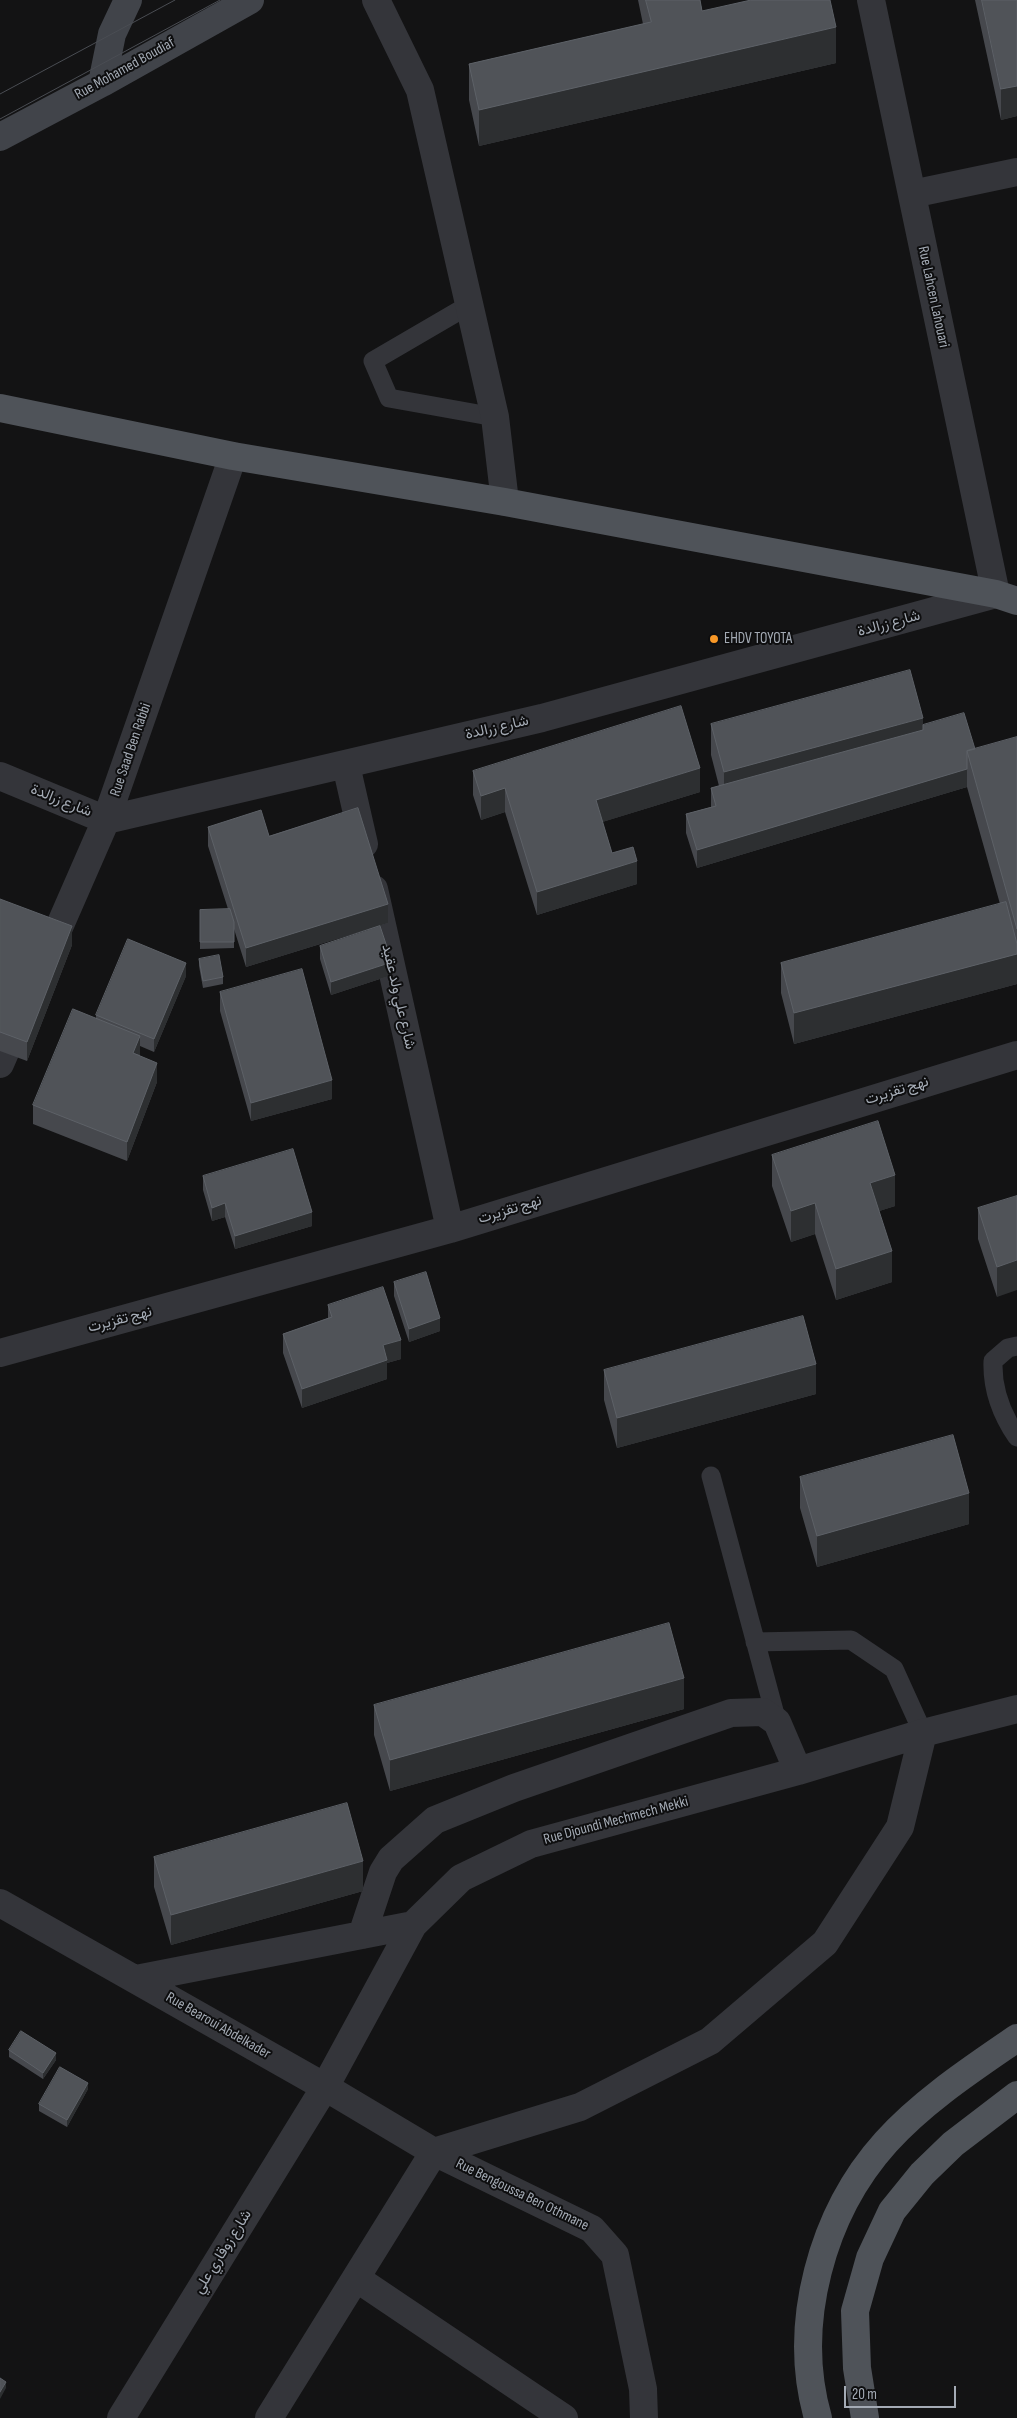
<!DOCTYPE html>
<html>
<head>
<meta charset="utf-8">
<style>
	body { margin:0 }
	#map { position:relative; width:1017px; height:2418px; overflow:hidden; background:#131314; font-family:"Sofia Sans Condensed",sans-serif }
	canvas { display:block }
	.scale { position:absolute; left:844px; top:2386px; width:112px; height:22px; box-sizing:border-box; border:2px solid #a4abb5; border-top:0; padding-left:6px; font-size:15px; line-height:18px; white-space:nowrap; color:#a4abb5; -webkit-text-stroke:4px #0e0e0f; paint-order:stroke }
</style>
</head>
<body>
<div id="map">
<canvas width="1017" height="2418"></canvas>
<div class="scale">20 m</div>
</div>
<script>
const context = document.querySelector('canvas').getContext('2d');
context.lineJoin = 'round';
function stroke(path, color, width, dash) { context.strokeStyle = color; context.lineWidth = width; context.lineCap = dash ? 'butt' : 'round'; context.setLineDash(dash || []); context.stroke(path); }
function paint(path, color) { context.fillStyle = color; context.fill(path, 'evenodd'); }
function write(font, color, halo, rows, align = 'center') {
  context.font = font + ' "Sofia Sans Condensed",Vazirmatn,sans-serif'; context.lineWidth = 4; context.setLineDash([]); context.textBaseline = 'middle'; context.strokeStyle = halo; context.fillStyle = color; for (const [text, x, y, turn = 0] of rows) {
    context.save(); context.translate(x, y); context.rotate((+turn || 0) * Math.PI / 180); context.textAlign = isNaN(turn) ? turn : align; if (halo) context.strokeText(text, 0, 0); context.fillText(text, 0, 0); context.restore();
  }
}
stroke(new Path2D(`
	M 469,305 L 373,361 L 389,398 L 495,417
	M 1017,1346 L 1008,1348 L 993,1361 C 992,1388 1002,1415 1017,1437
	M 711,1476 L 777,1722
	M 755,1642 L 851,1640 L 894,1669 L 923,1733`), '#34353a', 19);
stroke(new Path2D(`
	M 376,0 L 420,90 L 495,417 L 505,502
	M 912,194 L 1017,172
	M 346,765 L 364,844
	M 0,776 L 106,820 L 542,718 L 996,594 L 871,0
	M 374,889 L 450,1229
	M 47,955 L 106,820 L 233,456
	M 0,1064 L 20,1018
	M 0,1353 L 450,1229 L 1017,1055
	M 0,1903 L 325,2087 L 434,2152 L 592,2229 L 615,2255 L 643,2389 L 644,2418
	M 362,1935 L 383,1872 L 391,1859 L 435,1820 L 514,1788 L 731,1713 L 763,1712 L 777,1722 L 798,1771
	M 136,1979 L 413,1925
	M 356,2278 L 564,2418
	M 121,2418 L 325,2087 L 413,1925 L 461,1878 L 531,1844 L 798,1771 L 923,1733 L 1017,1709
	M 269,2418 L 434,2152 L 580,2107 L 710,2041 L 825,1943 L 900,1827 L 923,1733`), '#34353a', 28);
stroke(new Path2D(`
	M 102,83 L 112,34 L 128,0
	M 0,137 L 102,83 L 250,0`), '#41444a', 28);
stroke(new Path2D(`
	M 0,408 L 233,456 L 505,502 L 996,594 L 1017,601
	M 818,2418 C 791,2324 822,2213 886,2142 C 923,2101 972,2069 1017,2038
	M 865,2418 L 857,2368 L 855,2311 L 870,2258 L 892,2211 L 922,2174 L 953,2144 L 1017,2095`), '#4f5359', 28);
stroke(new Path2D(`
	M 0,94 L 175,0
	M 0,119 L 220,0`), '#4a4d53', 1);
paint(new Path2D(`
	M 638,0 L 700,0 L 702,11 L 836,63 L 479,146 L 469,100 L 469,64 L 643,24 Z
	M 975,0 L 1017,0 L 1017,116 L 1001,120 Z
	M 711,724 L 923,725 L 975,749 L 1017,737 L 1017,984 L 794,1044 L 781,993 L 781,963 L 1000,904 L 967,787 L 697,868 L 686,833 L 686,814 L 711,807 L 711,788 L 719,786 L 711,755 Z
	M 473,771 L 700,792 L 602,822 L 612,853 L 637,884 L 537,915 L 505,812 L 481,820 L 473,795 Z
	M 208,827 L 269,836 L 388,923 L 246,967 L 234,929 L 234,948 L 200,949 L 200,910 L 228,909 L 208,846 Z
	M 0,899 L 72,945 L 27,1061 L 0,1051 Z
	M 320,946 L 392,975 L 331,995 L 320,959 Z
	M 199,959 L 223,977 L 223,984 L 203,988 L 199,966 Z
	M 186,976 L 154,1052 L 140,1046 L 140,1056 L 157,1082 L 127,1161 L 33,1124 L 33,1105 L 96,1019 L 96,1015 Z
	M 220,992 L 332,1099 L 251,1121 L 220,1011 Z
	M 772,1155 L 895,1206 L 879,1211 L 892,1282 L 836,1300 L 815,1234 L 791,1242 L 772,1186 Z
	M 203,1176 L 312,1226 L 235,1249 L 225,1217 L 212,1221 L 203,1190 Z
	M 1017,1196 L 997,1297 L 978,1239 L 978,1208 Z
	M 394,1282 L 440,1331 L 409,1342 L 394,1296 Z
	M 328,1305 L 401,1359 L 387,1363 L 387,1379 L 302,1408 L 283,1353 L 283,1334 L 328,1318 Z
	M 604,1370 L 816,1394 L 617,1448 L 604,1400 Z
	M 800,1477 L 969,1524 L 817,1567 L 800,1508 Z
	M 374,1705 L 684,1709 L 390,1791 L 374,1735 Z
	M 154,1857 L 363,1891 L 171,1945 L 154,1887 Z
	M 9,2050 L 56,2060 L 43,2079 L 9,2057 Z
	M 88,2089 L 67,2127 L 39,2111 L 39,2104 Z`), '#46484d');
paint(new Path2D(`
	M 836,27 L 836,63 L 479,146 L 479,110 Z
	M 1017,86 L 1017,116 L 1001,120 L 1001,89 Z
	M 923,718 L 923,749 L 724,802 L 724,772 Z
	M 700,768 L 700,792 L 596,824 L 596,800 Z
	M 967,769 L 967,787 L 697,868 L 697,850 Z
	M 505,788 L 505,812 L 481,820 L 481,796 Z
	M 637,861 L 637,884 L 537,915 L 537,892 Z
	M 388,904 L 388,923 L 246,967 L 246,948 Z
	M 72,926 L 72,945 L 27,1061 L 27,1042 Z
	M 1017,954 L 1017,984 L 794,1044 L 794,1013 Z
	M 392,962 L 392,975 L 331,995 L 331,982 Z
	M 186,963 L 186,976 L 154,1052 L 154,1039 Z
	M 140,1036 L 140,1055 L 133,1053 Z
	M 157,1063 L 157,1082 L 127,1161 L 127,1142 Z
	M 332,1080 L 332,1099 L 251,1121 L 251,1103 Z
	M 895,1175 L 895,1206 L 870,1214 L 870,1183 Z
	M 225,1203 L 225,1217 L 212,1221 L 212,1208 Z
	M 815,1203 L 815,1234 L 791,1242 L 791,1211 Z
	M 312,1212 L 312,1226 L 235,1249 L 235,1236 Z
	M 892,1251 L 892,1282 L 836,1300 L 836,1269 Z
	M 1017,1260 L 1017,1290 L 997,1297 L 997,1267 Z
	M 440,1318 L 440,1331 L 409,1342 L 409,1329 Z
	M 401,1340 L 401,1359 L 387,1363 L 387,1379 L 302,1408 L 302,1389 L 383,1345 Z
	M 816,1364 L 816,1394 L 617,1448 L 617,1418 Z
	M 969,1493 L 969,1524 L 817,1567 L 817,1536 Z
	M 684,1678 L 684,1709 L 390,1791 L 390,1760 Z
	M 363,1861 L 363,1891 L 171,1945 L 171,1915 Z
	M 56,2053 L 56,2060 L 43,2079 L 43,2073 Z
	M 88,2083 L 88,2089 L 67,2127 L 67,2120 Z
	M 6,2382 L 6,2388 L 0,2399 L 0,2392 Z`), '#2d2f31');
const building = new Path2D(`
	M 646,0 L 700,0 L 702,11 L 751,0 L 830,0 L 836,27 L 479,110 L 469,64 L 651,22 Z
	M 982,0 L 1017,0 L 1017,86 L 1001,89 Z
	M 910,670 L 923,718 L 724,772 L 711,724 Z
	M 681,706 L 700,768 L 596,800 L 612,853 L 633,847 L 637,861 L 537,892 L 505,788 L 481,796 L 473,771 Z
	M 964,713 L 975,749 L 967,751 L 967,769 L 697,850 L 686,814 L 716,806 L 711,788 L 923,730 L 923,725 Z
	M 1017,737 L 1017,929 L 967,751 Z
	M 358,808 L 388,904 L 246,948 L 208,827 L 261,810 L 269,836 Z
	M 0,899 L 72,926 L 27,1042 L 0,1032 Z
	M 1006,902 L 1017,944 L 1017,954 L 794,1013 L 781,963 Z
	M 230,909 L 234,922 L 234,942 L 200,942 L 200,910 Z
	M 380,926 L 392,962 L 331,982 L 320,946 Z
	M 128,939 L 186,963 L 154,1039 L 96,1015 Z
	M 219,955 L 223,977 L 203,981 L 199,959 Z
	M 302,969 L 332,1080 L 251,1103 L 220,992 Z
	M 73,1009 L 140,1036 L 133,1053 L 157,1063 L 127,1142 L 33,1105 Z
	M 878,1121 L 895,1175 L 870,1183 L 892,1251 L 836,1269 L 815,1203 L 791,1211 L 772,1155 Z
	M 293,1149 L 312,1212 L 235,1236 L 225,1203 L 212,1208 L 203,1176 Z
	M 1017,1196 L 1017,1260 L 997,1267 L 978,1208 Z
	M 426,1272 L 440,1318 L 409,1329 L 394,1282 Z
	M 383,1287 L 401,1340 L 383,1345 L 387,1360 L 302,1389 L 283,1334 L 332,1317 L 328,1305 Z
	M 803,1316 L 816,1364 L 617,1418 L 604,1370 Z
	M 953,1435 L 969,1493 L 817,1536 L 800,1477 Z
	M 669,1623 L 684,1678 L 390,1760 L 374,1705 Z
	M 347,1803 L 363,1861 L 171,1915 L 154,1857 Z
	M 21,2031 L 56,2053 L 43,2073 L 9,2050 Z
	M 60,2067 L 88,2083 L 67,2120 L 39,2104 Z
	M 0,2378 L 6,2382 L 0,2392 Z`);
paint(building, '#505358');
stroke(building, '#5d6167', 1);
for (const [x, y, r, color] of [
	[714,639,5,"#f89827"]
]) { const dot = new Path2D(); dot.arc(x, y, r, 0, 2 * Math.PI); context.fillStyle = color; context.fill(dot); stroke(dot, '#0e0e0f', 2); }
write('15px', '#a4abb5', '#0e0e0f', [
	["Rue Mohamed Boudiaf",125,69,-29],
	["Rue Lahcen Lahouari",933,297,78],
	["شارع زرالدة",889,624,-15],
	["شارع زرالدة",497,728,-13],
	["Rue Saad Ben Rabbi",131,750,-71],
	["شارع زرالدة",61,801,22],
	["شارع علي ولد عقيد",398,997,77],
	["نهج تقزيرت",897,1091,-17],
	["نهج تقزيرت",510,1210,-17],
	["نهج تقزيرت",120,1320,-15],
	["Rue Djoundi Mechmech Mekki",616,1821,-15],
	["Rue Bearoui Abdelkader",218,2026,30],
	["Rue Bengoussa Ben Othmane",522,2195,26],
	["شارع زوقاري علي",223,2252,-58]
]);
write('15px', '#a4abb5', '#0e0e0f', [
	["EHDV TOYOTA",724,639]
], 'left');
</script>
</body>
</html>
